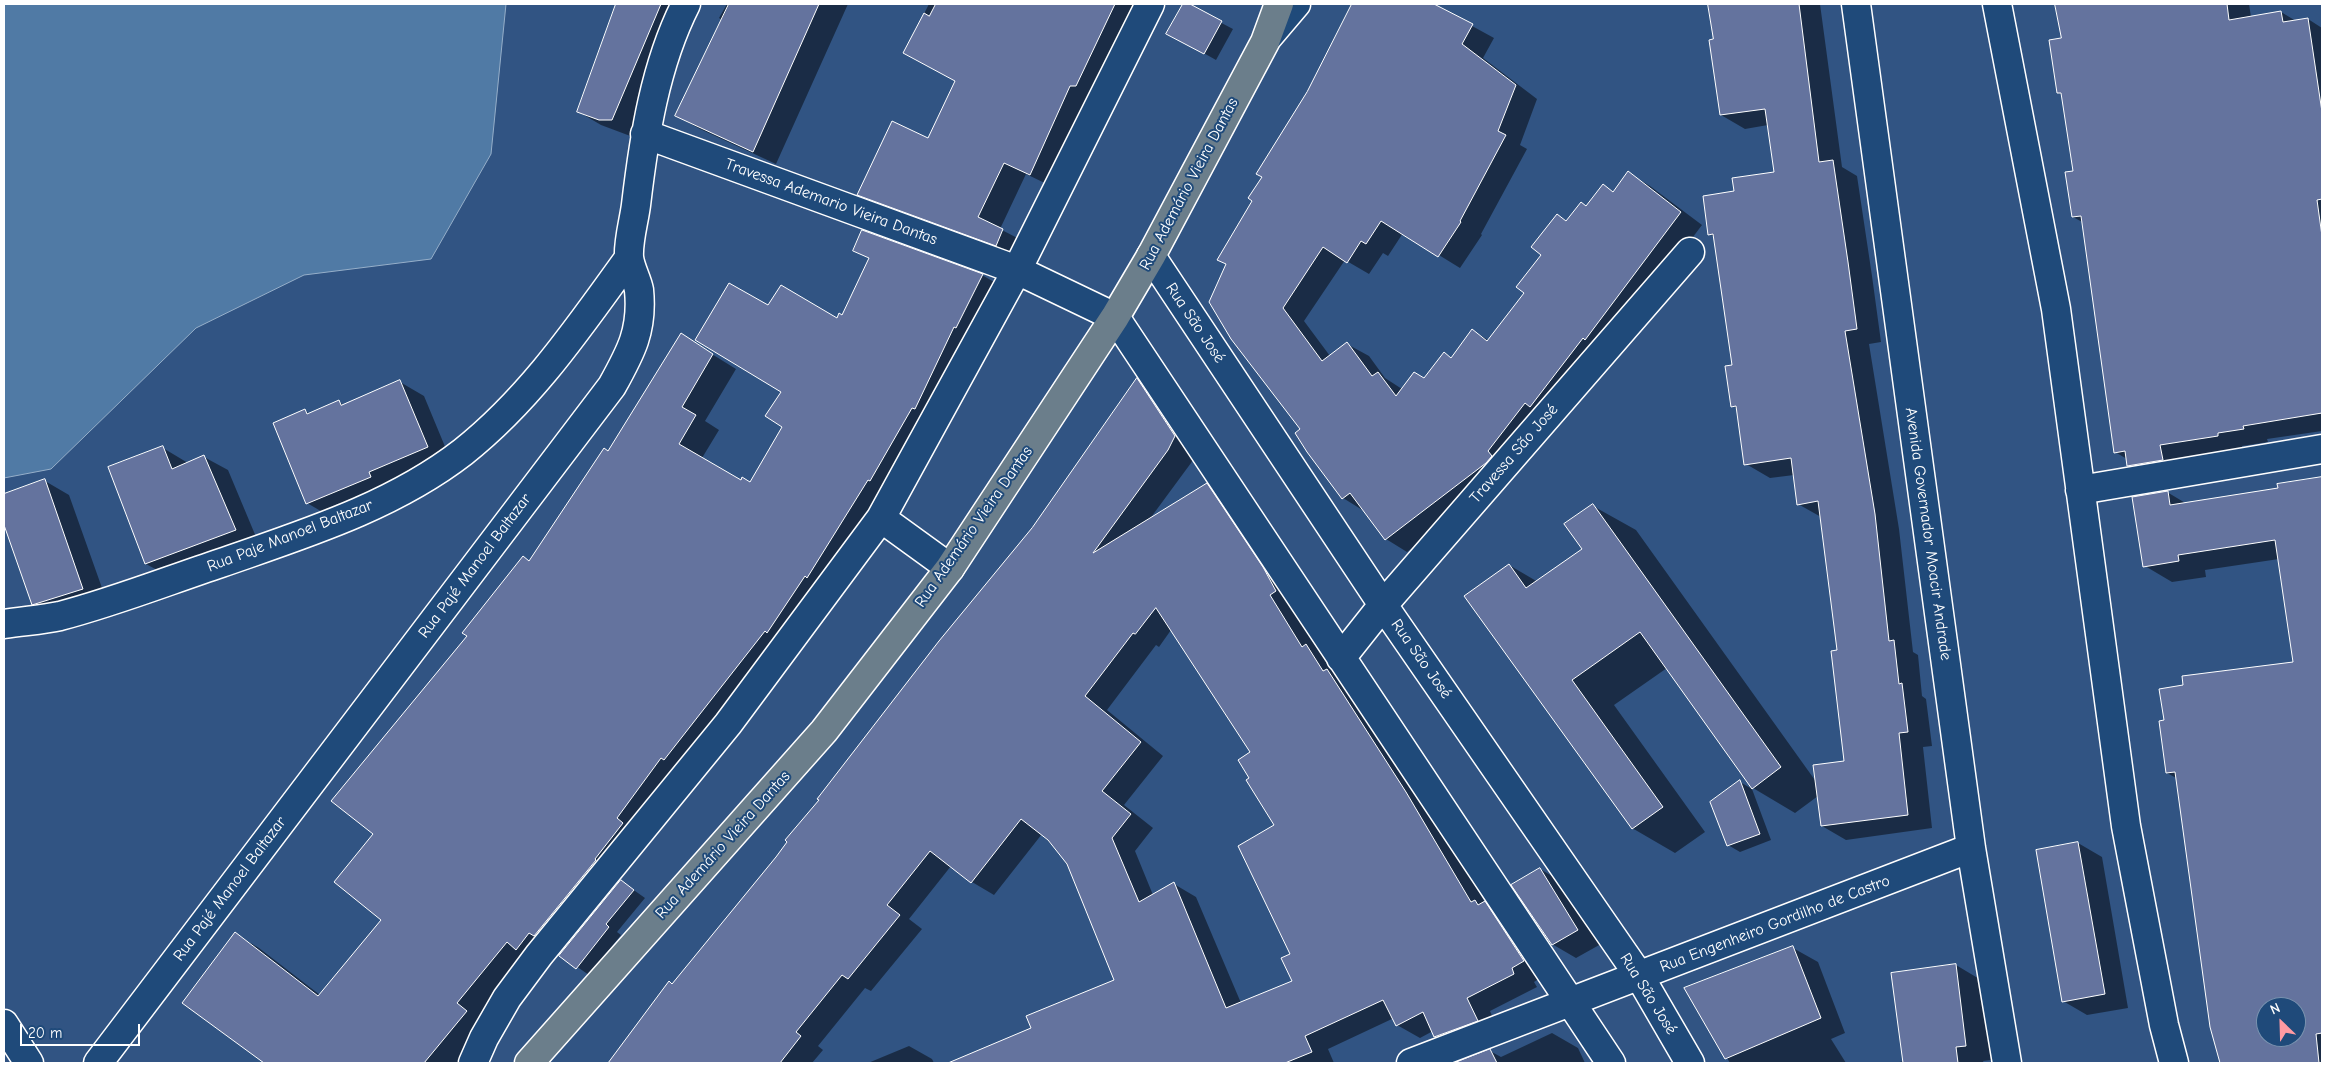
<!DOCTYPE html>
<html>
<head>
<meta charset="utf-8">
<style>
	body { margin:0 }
	#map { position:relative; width:2326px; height:1067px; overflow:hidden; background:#315483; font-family:"Comic Neue",sans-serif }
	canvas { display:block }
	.frame { position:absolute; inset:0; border:5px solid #fff; pointer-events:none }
	.north { position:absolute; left:2256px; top:997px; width:50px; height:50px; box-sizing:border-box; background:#1f4a7a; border:1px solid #7992af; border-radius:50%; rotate:336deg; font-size:14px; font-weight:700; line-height:20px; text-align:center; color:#fff }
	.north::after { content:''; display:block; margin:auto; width:18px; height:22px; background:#ff9aa2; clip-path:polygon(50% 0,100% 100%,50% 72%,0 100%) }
	.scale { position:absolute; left:20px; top:1024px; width:120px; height:22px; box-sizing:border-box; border:2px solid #fff; border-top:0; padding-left:6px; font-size:15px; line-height:18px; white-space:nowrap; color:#fff; -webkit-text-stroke:4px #1f4a7a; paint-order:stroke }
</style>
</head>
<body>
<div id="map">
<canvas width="2326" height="1067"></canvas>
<div class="frame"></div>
<div class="north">N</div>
<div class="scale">20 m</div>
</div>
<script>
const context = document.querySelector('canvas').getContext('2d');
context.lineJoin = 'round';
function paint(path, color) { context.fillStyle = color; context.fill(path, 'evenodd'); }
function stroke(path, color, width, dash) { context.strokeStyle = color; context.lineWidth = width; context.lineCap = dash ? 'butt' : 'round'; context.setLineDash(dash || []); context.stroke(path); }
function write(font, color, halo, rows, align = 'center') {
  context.font = font + ' "Comic Neue",sans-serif'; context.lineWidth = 4; context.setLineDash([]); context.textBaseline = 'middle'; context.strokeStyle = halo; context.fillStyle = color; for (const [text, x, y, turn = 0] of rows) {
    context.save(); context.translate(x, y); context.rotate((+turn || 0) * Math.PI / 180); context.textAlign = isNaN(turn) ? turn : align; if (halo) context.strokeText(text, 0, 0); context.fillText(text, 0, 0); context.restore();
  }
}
const water = new Path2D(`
	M 4,4 L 506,4 L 491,154 L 431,259 L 304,275 L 196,328 L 51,469 L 4,478 Z`);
paint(water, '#507aa5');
stroke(water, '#96afc9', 1);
paint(new Path2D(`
	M 618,4 L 693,4 L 633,137 L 601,125 L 579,112 Z
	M 727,4 L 848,4 L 776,164 L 700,129 L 677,116 L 722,20 L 719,18 Z
	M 929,4 L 1145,4 L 1053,187 L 1026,174 L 1000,229 L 1025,242 L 1018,257 L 881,207 L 859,194 L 929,139 L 956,81 L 904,53 Z
	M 1185,4 L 1233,29 L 1216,60 L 1168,33 Z
	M 1356,4 L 1432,4 L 1494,38 L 1483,58 L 1537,99 L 1520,145 L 1527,149 L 1481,234 L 1482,235 L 1460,268 L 1403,233 L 1388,256 L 1383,253 L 1369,274 L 1345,260 L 1304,321 L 1330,356 L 1347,344 L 1369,356 L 1385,378 L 1402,389 L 1425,379 L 1444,353 L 1452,358 L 1473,331 L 1488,340 L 1526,293 L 1557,216 L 1567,221 L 1587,207 L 1603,186 L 1614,192 L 1628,173 L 1650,186 L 1702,225 L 1607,351 L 1508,475 L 1407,552 L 1386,539 L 1364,511 L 1343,498 L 1296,434 L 1302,429 L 1254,201 L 1263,177 Z
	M 1710,4 L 1820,4 L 1842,167 L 1857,176 L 1872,276 L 1881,342 L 1869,344 L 1899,529 L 1913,652 L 1918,655 L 1922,696 L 1926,699 L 1932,746 L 1923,747 L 1932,828 L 1846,840 L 1822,826 L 1818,796 L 1795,813 L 1753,788 L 1667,668 L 1614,705 L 1705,832 L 1675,853 L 1632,828 L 1509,565 L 1538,582 L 1584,549 L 1593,506 L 1636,530 L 1817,783 L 1846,762 L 1838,651 L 1821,517 L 1798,504 L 1794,475 L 1770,478 L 1746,464 L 1737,409 L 1733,406 L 1734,366 L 1715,237 L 1709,234 L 1735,192 L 1775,173 L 1768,125 L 1745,129 L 1721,115 Z
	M 2057,4 L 2249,4 L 2251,17 L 2281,12 L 2296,21 L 2308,19 L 2322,28 L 2322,431 L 2267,439 L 2268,442 L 2242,446 L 2242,449 L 2153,480 L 2128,465 L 2127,459 L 2115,452 L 2084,223 L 2073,217 L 2075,172 L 2062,95 L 2058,92 L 2062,39 Z
	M 854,250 L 982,275 L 1006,289 L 939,422 L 490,1026 L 459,1063 L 266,1063 L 184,1003 L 235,934 L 259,948 L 320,995 L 383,920 L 375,834 L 530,562 L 609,452 L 681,335 L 736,369 L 705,421 L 719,430 L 702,458 L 741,481 L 750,483 L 784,427 L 783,391 L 769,307 L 838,320 L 843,316 L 870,259 Z
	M 1137,379 L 1160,392 L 1198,450 L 1191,463 L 1149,520 L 1207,485 L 1230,498 L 1298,605 L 1292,609 L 1320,653 L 1329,659 L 1428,806 L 1486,904 L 1508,916 L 1546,974 L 1534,982 L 1537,987 L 1490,1011 L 1500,1034 L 1458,1050 L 1435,1037 L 1433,1031 L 1420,1038 L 1397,1025 L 1394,1018 L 1328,1049 L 1334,1063 L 951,1063 L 1033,1028 L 1115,980 L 1068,863 L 1042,834 L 994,895 L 972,882 L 951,866 L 909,919 L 922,929 L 871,991 L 865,988 L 818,1046 L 823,1050 L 812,1063 L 609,1063 L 670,983 L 673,985 L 777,857 L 1033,529 ZM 1171,630 L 1252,752 L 1251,778 L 1276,826 L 1294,981 L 1241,1003 L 1196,897 L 1174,884 L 1153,895 L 1135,851 L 1153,828 L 1124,805 L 1163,756 L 1107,710 L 1156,645 L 1159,647 Z
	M 400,382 L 424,396 L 451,461 L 331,517 L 307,503 L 305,411 L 310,414 L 339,402 L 344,405 Z
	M 163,448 L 188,463 L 204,457 L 228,470 L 259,544 L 170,577 L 146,564 Z
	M 2322,479 L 2322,1063 L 2221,1063 L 2219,1050 L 2216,1048 L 2178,779 L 2167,773 L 2294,663 L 2279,559 L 2205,570 L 2206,577 L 2172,582 L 2145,566 L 2167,492 L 2187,504 L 2279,489 L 2279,485 ZM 2266,1007 L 2296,1007 L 2296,1037 L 2266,1037 Z
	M 45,481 L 69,495 L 107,602 L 57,618 L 33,604 L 4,522 L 4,496 Z
	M 1740,782 L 1752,789 L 1771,840 L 1740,852 L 1728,845 Z
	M 2078,843 L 2102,857 L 2128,1008 L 2087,1015 L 2063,1001 Z
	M 1540,869 L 1564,883 L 1601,944 L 1576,958 L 1552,944 Z
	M 621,881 L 645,898 L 617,932 L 621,935 L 589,975 L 560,955 Z
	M 1793,948 L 1818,962 L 1845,1033 L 1831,1039 L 1846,1063 L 1730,1063 L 1686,989 Z
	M 1956,965 L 1981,980 L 1991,1060 L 1983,1061 L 1984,1063 L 1895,1063 L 1904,1061 Z
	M 1552,1033 L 1578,1048 L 1585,1063 L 1457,1063 L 1490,1051 L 1501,1057 Z
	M 909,1046 L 932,1059 L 934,1063 L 868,1063 Z`), '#0007');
const building = new Path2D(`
	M 616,4 L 661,4 L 612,120 L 599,120 L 577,112 Z
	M 729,4 L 819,4 L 753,152 L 675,116 Z
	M 936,4 L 1115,4 L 1076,86 L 1070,86 L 1030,175 L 1004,163 L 978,217 L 1003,229 L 996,246 L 857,195 L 892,121 L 928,138 L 955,81 L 903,53 L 924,13 L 929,16 Z
	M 1183,4 L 1190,4 L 1222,21 L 1204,54 L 1166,34 Z
	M 1352,4 L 1434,4 L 1473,24 L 1462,44 L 1516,85 L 1498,131 L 1506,135 L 1460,221 L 1461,222 L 1438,257 L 1381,221 L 1366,244 L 1361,241 L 1347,263 L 1323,247 L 1283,308 L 1322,361 L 1347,342 L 1372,376 L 1378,372 L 1396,396 L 1414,372 L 1424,378 L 1444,352 L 1451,358 L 1472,329 L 1487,341 L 1524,293 L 1516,287 L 1541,255 L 1531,247 L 1557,214 L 1566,221 L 1581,202 L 1586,206 L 1603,184 L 1613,192 L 1628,171 L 1681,212 L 1585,340 L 1583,338 L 1530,407 L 1525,403 L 1488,451 L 1492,456 L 1486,463 L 1385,540 L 1350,493 L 1342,499 L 1307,452 L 1295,433 L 1300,429 L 1231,339 L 1209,302 L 1226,264 L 1217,260 L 1252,201 L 1248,198 L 1262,177 L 1256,174 L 1307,92 Z
	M 1708,4 L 1799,4 L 1819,162 L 1833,160 L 1848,262 L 1857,329 L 1845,331 L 1875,514 L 1889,641 L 1894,640 L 1899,684 L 1902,683 L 1908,732 L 1899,733 L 1908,815 L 1821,826 L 1813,765 L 1844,761 L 1831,651 L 1837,650 L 1818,501 L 1797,505 L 1791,458 L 1744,465 L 1736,406 L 1731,407 L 1725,366 L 1732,365 L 1713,234 L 1708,235 L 1703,196 L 1734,191 L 1732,178 L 1774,172 L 1765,109 L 1720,115 L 1709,40 L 1713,39 Z
	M 2055,4 L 2227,4 L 2229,20 L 2281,11 L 2283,22 L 2308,18 L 2322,112 L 2322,199 L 2317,200 L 2322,236 L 2322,413 L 2243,426 L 2244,429 L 2218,433 L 2218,436 L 2160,445 L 2163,460 L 2127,466 L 2125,451 L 2114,453 L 2081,216 L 2072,217 L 2065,172 L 2073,171 L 2061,93 L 2057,93 L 2049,40 L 2061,38 Z
	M 862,230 L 983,274 L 956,328 L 954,327 L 915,409 L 912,408 L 870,481 L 868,480 L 807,578 L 805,576 L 767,633 L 765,631 L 664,760 L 661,758 L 617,818 L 623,823 L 595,859 L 596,860 L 534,936 L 529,933 L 516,950 L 507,942 L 457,1003 L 467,1011 L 424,1063 L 264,1063 L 182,1003 L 235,932 L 318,996 L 381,920 L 334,882 L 373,834 L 331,801 L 467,636 L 462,633 L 523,556 L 529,561 L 604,448 L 608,451 L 681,333 L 713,354 L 682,407 L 696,415 L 679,444 L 741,480 L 742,477 L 750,482 L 782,427 L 765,416 L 781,392 L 695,340 L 729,283 L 768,305 L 781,285 L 837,318 L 839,313 L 842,315 L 869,258 L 853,251 Z
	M 1137,378 L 1175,436 L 1168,450 L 1093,553 L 1207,483 L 1263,567 L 1276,591 L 1270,595 L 1302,647 L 1306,644 L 1323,671 L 1327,669 L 1406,792 L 1471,902 L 1475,900 L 1478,905 L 1485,901 L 1524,961 L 1512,968 L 1514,974 L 1467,998 L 1478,1021 L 1434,1037 L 1423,1012 L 1396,1026 L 1383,1000 L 1305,1036 L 1312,1052 L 1285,1063 L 948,1063 L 1031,1028 L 1026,1016 L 1114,980 L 1067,864 L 1048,840 L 1021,819 L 971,883 L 930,851 L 887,905 L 900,915 L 848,979 L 842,975 L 796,1032 L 801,1036 L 780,1063 L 608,1063 L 669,981 L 672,984 L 776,857 L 787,842 L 785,840 L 819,800 L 817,799 L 939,641 L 1032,528 ZM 1156,608 L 1250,752 L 1238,760 L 1249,778 L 1246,780 L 1274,825 L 1238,846 L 1290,954 L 1281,958 L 1292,981 L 1226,1008 L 1174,882 L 1139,902 L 1112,838 L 1131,814 L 1102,791 L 1141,742 L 1085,696 L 1133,633 L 1135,634 Z
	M 400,380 L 428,447 L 369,472 L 371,477 L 306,504 L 273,423 L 305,409 L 307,414 L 339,400 L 341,405 Z
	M 163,446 L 172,469 L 204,455 L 236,530 L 145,564 L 108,467 Z
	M 2322,477 L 2322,1033 L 2316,1034 L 2319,1063 L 2220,1063 L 2210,1027 L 2175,772 L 2166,773 L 2159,721 L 2164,720 L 2159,689 L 2183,685 L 2182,676 L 2293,662 L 2275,540 L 2178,555 L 2179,561 L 2143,567 L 2132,497 L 2168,491 L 2170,505 L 2278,488 L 2277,484 ZM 2266,1007 L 2296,1007 L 2296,1037 L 2266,1037 Z
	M 45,479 L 83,589 L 32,605 L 4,525 L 4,494 Z
	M 1593,504 L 1781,767 L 1752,789 L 1640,632 L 1572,680 L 1663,807 L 1632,829 L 1464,596 L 1509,564 L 1526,588 L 1582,549 L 1564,524 Z
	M 1740,780 L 1760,834 L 1727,846 L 1710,802 Z
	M 2078,842 L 2105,994 L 2062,1002 L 2036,850 Z
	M 1540,868 L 1578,930 L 1552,945 L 1511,885 Z
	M 621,880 L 634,890 L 606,924 L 609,927 L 576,969 L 559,956 Z
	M 1793,946 L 1821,1018 L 1725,1059 L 1684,988 Z
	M 1956,964 L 1966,1046 L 1956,1047 L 1958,1063 L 1903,1063 L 1891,973 Z
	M 1490,1049 L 1497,1063 L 1454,1063 Z`);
paint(building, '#64739e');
stroke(building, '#fff', 1);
const minor = new Path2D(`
	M 1856,4 L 1971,848 L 2007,1063
	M 1997,4 L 2056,309 L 2126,826 L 2164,1025 L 2174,1063
	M 1268,37 L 1296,4
	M 645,134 L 1017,270 L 1115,317 L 1611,1063
	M 1151,256 L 1383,605 L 1640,977 L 1690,1063
	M 2080,490 L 2322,449
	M 881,518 L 950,568
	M 4,624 C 22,621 42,620 60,616 C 114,602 167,581 221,563 C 304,534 392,507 463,452 C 531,398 579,327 629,258
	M 1341,658 L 1383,605 L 1690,252
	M 4,1024 L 29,1063
	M 98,1063 L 612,386 C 631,352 643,330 639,290 C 637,279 630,268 629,257 C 628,241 634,221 636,205 C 644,137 655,65 686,4
	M 473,1063 L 484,1038 L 507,998 L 539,955 L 728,724 L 881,518 L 1017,270 L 1150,4
	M 1411,1063 L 1971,848`);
const major = new Path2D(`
	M 529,1063 L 824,731 L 950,568 L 1115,317 L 1151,256 L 1265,42 L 1279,4`);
stroke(minor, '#fff', 31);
stroke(major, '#fff', 31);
stroke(minor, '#1f4a7a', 28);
stroke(major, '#6b7e8b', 28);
write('16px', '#fff', '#1f4a7a', [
	["Rua Ademário Vieira Dantas",1189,184,-62],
	["Travessa Ademario Vieira Dantas",831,202,20],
	["Rua São José",1195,323,56],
	["Travessa São José",1514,454,-49],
	["Rua Ademário Vieira Dantas",974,527,-55],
	["Avenida Governador Moacir Andrade",1928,534,82],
	["Rua Paje Manoel Baltazar",290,536,-21],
	["Rua Pajé Manoel Baltazar",475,566,-53],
	["Rua São José",1421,659,55],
	["Rua Ademário Vieira Dantas",723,845,-48],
	["Rua Pajé Manoel Baltazar",230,889,-53],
	["Rua Engenheiro Gordilho de Castro",1775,924,-21],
	["Rua São José",1648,994,58]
]);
</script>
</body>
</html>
